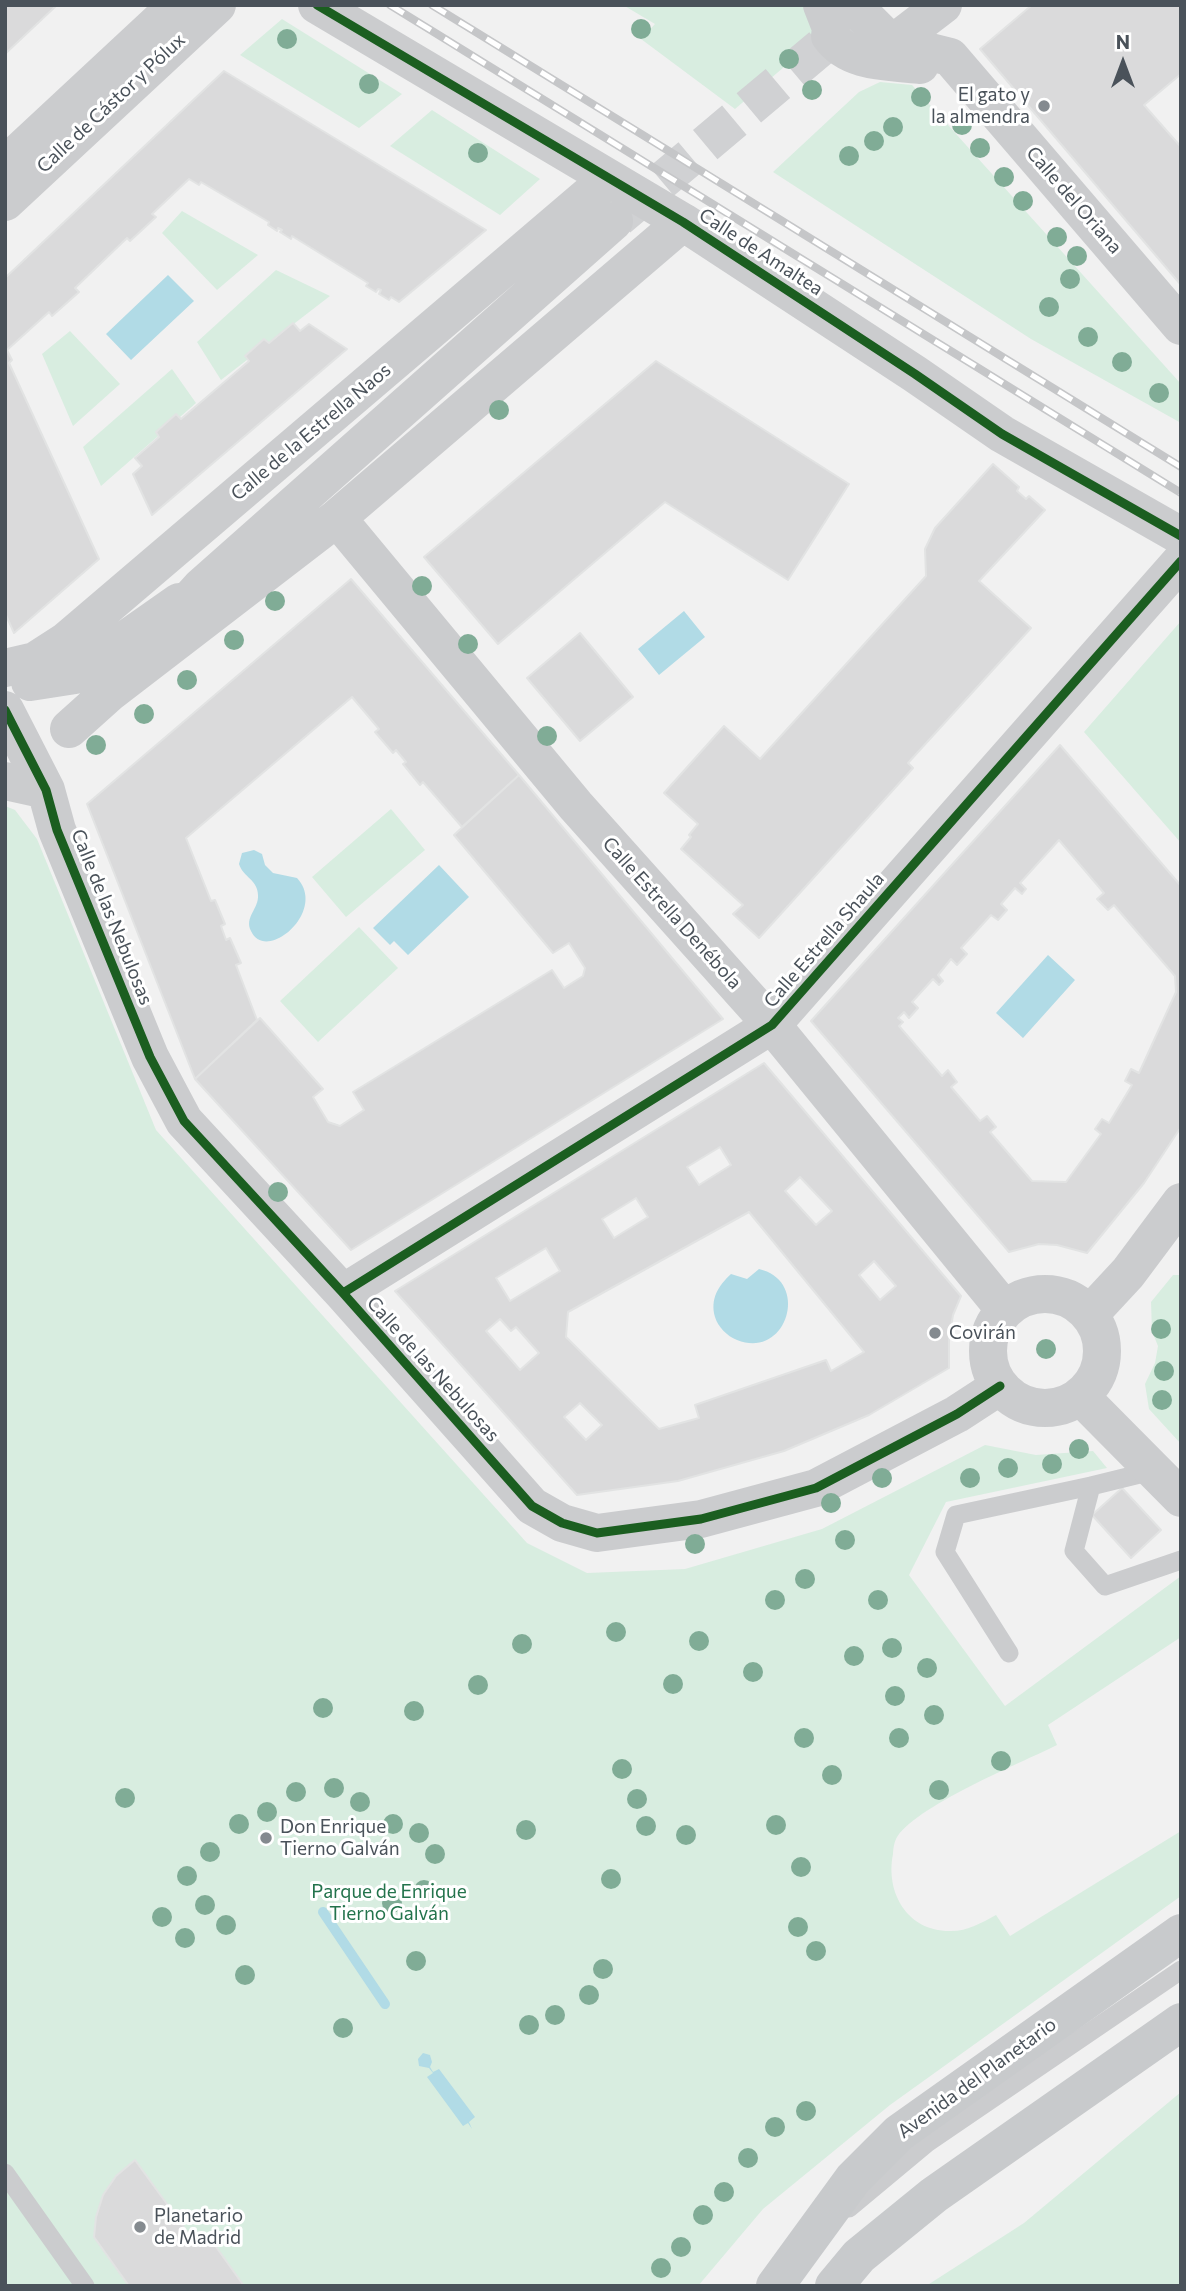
<!DOCTYPE html>
<html>
<head>
<meta charset="utf-8">
<style>
	body { margin:0 }
	#map { position:relative; width:1186px; height:2291px; overflow:hidden; background:#f1f1f1; font-family:Commissioner,sans-serif }
	canvas { display:block }
	.frame { position:absolute; inset:0; border:7px solid #4a525a; pointer-events:none }
	.north { position:absolute; left:1088px; top:28px; width:70px; height:70px; -webkit-text-stroke:5px #fff; paint-order:stroke; rotate:0deg; font-size:19px; font-weight:700; line-height:28px; text-align:center; color:#4a525a }
	.north::after { content:''; display:block; margin:auto; width:24px; height:32px; background:#4a525a; clip-path:polygon(50% 0,100% 100%,50% 72%,0 100%) }
</style>
</head>
<body>
<div id="map">
<canvas width="1186" height="2291"></canvas>
<div class="frame"></div>
<div class="north">N</div>
</div>
<script>
const context = document.querySelector('canvas').getContext('2d');
context.lineJoin = 'round';
function paint(path, color) { context.fillStyle = color; context.fill(path, 'evenodd'); }
function stroke(path, color, width, dash) { context.strokeStyle = color; context.lineWidth = width; context.lineCap = dash ? 'butt' : 'round'; context.setLineDash(dash || []); context.stroke(path); }
function write(font, color, halo, rows, align = 'center') {
  context.font = font + ' Commissioner,sans-serif'; context.lineWidth = 6; context.setLineDash([]); context.textBaseline = 'middle'; context.strokeStyle = halo; context.fillStyle = color; for (const [text, x, y, turn = 0] of rows) {
    context.save(); context.translate(x, y); context.rotate((+turn || 0) * Math.PI / 180); context.textAlign = isNaN(turn) ? turn : align; if (halo) context.strokeText(text, 0, 0); context.fillText(text, 0, 0); context.restore();
  }
}
paint(new Path2D(`
	M 623,5 L 818,5 L 833,25 L 735,109 L 641,39 L 655,24 Z
	M 282,19 L 402,94 L 359,128 L 240,55 Z
	M 880,82 L 912,85 L 1181,384 L 1181,423 L 1031,339 L 773,172 L 859,92 Z
	M 432,110 L 540,179 L 500,215 L 390,146 Z
	M 182,211 L 258,255 L 217,290 L 162,233 Z
	M 276,270 L 330,296 L 221,380 L 197,342 Z
	M 70,331 L 120,384 L 73,426 L 42,354 Z
	M 172,369 L 196,403 L 101,486 L 83,447 Z
	M 1181,621 L 1181,843 L 1084,732 Z
	M 5,806 L 15,810 L 37,839 L 156,1130 L 527,1543 L 587,1573 L 685,1569 L 822,1529 L 985,1445 L 1036,1455 L 1093,1451 L 1107,1468 L 946,1502 L 909,1575 L 1005,1706 L 1181,1576 L 1181,1637 L 1048,1725 L 1057,1745 C 1021,1763 913,1807 896,1839 C 894,1843 893,1850 893,1854 C 885,1893 908,1932 951,1931 C 968,1931 981,1923 996,1915 L 1010,1936 L 1181,1831 L 1181,1896 L 890,2105 L 763,2209 L 698,2286 L 5,2286 Z
	M 391,809 L 425,850 L 346,917 L 312,877 Z
	M 359,927 L 398,968 L 318,1042 L 280,1001 Z
	M 1173,1275 L 1181,1275 L 1181,1444 L 1149,1409 L 1145,1384 L 1155,1363 L 1158,1346 L 1152,1331 L 1151,1302 Z
	M 1181,2092 L 1181,2286 L 926,2286 L 1024,2223 Z`), '#d8ede0');
paint(new Path2D(`
	M 168,275 L 194,301 L 131,360 L 106,334 Z
	M 684,611 L 705,637 L 659,675 L 638,649 Z
	M 254,850 L 262,854 L 265,865 L 273,873 L 297,878 C 328,911 266,964 251,931 C 244,917 259,909 258,895 C 258,880 243,877 239,864 L 242,853 Z
	M 439,865 L 469,897 L 408,955 L 394,941 L 390,945 L 373,928 Z
	M 1048,955 L 1075,980 L 1023,1038 L 996,1013 Z
	M 759,1269 C 811,1281 787,1360 737,1340 C 727,1336 718,1327 715,1317 C 710,1299 718,1286 731,1274 L 747,1279 Z
	M 423,2053 L 430,2055 L 432,2062 L 430,2067 L 433,2072 L 439,2069 L 475,2117 L 469,2122 L 472,2129 L 468,2123 L 463,2126 L 427,2077 L 433,2073 L 429,2068 L 419,2066 L 418,2059 Z`), '#b1dbe6');
stroke(new Path2D(`
	M 323,1912 L 385,2004`), '#b1dbe6', 10);
const building = new Path2D(`
	M 5,5 L 57,5 L 5,54 Z
	M 1032,5 L 1181,5 L 1181,74 L 1144,105 L 1181,147 L 1181,285 L 980,49 Z
	M 224,71 L 486,230 L 399,302 L 391,297 L 389,300 L 379,294 L 381,290 L 378,289 L 376,292 L 366,286 L 368,283 L 292,236 L 291,239 L 280,232 L 282,230 L 278,228 L 277,231 L 268,225 L 269,222 L 201,182 L 199,185 L 189,179 L 152,214 L 156,217 L 130,241 L 127,238 L 75,288 L 79,292 L 52,316 L 49,312 L 7,350 L 12,360 L 9,363 L 99,559 L 14,633 L 5,613 L 5,278 Z
	M 293,323 L 300,331 L 309,324 L 347,349 L 152,515 L 133,474 L 142,466 L 135,458 L 159,437 L 156,432 L 176,414 L 181,419 L 249,361 L 245,356 L 264,339 L 269,343 Z
	M 656,361 L 849,484 L 788,580 L 665,502 L 498,644 L 424,557 Z
	M 993,464 L 1019,487 L 1017,491 L 1026,499 L 1029,496 L 1045,510 L 979,581 L 1031,628 L 908,763 L 913,768 L 759,938 L 733,914 L 743,905 L 681,849 L 691,837 L 689,835 L 698,824 L 664,793 L 724,726 L 760,759 L 926,576 L 925,549 L 935,528 Z
	M 351,579 L 519,775 L 462,827 L 423,782 L 420,785 L 403,764 L 406,762 L 396,750 L 393,753 L 375,732 L 379,729 L 352,697 L 186,838 L 211,901 L 215,900 L 225,924 L 221,926 L 226,940 L 230,938 L 241,963 L 236,965 L 257,1020 L 195,1079 L 87,804 Z
	M 580,633 L 633,697 L 580,741 L 527,678 Z
	M 1060,745 L 1181,886 L 1181,1127 L 1144,1183 L 1087,1253 L 1057,1245 L 1039,1244 L 1009,1252 L 811,1021 ZM 1059,840 L 1104,893 L 1097,899 L 1108,910 L 1114,905 L 1175,976 L 1176,992 L 1139,1073 L 1131,1069 L 1125,1081 L 1132,1085 L 1109,1123 L 1102,1119 L 1095,1129 L 1101,1134 L 1066,1182 L 1032,1181 L 990,1132 L 996,1127 L 987,1116 L 980,1121 L 951,1087 L 957,1082 L 948,1070 L 942,1076 L 899,1026 L 903,1022 L 898,1018 L 904,1012 L 909,1018 L 918,1008 L 912,1002 L 933,979 L 939,985 L 943,981 L 938,975 L 951,959 L 957,965 L 967,954 L 961,948 L 991,915 L 998,920 L 1007,910 L 1001,904 L 1015,888 L 1022,894 L 1026,889 L 1020,883 Z
	M 519,775 L 723,1019 L 351,1250 L 195,1079 L 260,1018 L 323,1089 L 313,1097 L 328,1122 L 340,1126 L 364,1110 L 353,1092 L 552,970 L 564,988 L 583,976 L 585,968 L 569,943 L 553,953 L 454,835 Z
	M 764,1063 L 961,1296 L 953,1315 L 949,1339 L 949,1368 L 869,1415 L 784,1451 L 678,1481 L 577,1495 L 395,1291 ZM 720,1147 L 731,1165 L 699,1185 L 687,1167 ZM 800,1177 L 832,1211 L 816,1225 L 785,1191 ZM 636,1198 L 648,1217 L 614,1238 L 602,1219 ZM 749,1212 L 864,1352 L 831,1371 L 826,1360 L 695,1405 L 699,1418 L 659,1429 L 566,1337 L 568,1312 ZM 546,1248 L 560,1271 L 510,1301 L 496,1278 ZM 874,1261 L 896,1286 L 880,1300 L 859,1275 ZM 500,1319 L 511,1331 L 516,1327 L 539,1353 L 520,1370 L 486,1331 ZM 580,1403 L 602,1425 L 586,1440 L 564,1417 Z
	M 1122,1488 L 1161,1530 L 1131,1558 L 1092,1515 Z
	M 135,2160 L 196,2244 L 205,2241 L 214,2244 L 244,2286 L 129,2286 L 94,2237 L 96,2217 L 103,2195 L 116,2176 Z`);
paint(building, '#dadadb');
stroke(building, '#e2e3e3', 2);
stroke(new Path2D(`
	M 618,218 L 858,16`), '#d0d1d3', 38, [38, 19]);
stroke(new Path2D(`
	M 1152,1471 L 1091,1486 L 1074,1551 L 1105,1586 L 1181,1560
	M 1009,1653 L 945,1552 L 956,1515 L 1091,1486
	M 5,2173 L 85,2286
	M 849,2208 L 927,2143 L 1181,1970`), '#cbccce', 19);
stroke(new Path2D(`
	M 317,5 L 683,222 L 915,374 L 1002,434 L 1181,536
	M 822,5 L 831,28 L 830,36 C 850,64 890,61 920,65
	M 853,5 L 892,44 L 902,50 L 930,52 L 950,57 L 1181,326
	M 874,46 L 892,44 L 943,5
	M 5,165 L 177,5
	M 5,202 L 217,5
	M 337,518 L 576,806 L 772,1025 L 1005,1310
	M 164,628 L 201,587 L 614,221
	M 5,668 L 35,661 L 66,641 L 608,179
	M 30,682 L 75,675 L 179,602
	M 5,710 L 46,790 L 57,830 L 150,1057 L 184,1121 L 343,1293 L 532,1506 L 562,1523 L 597,1533 L 701,1519 L 816,1488 L 957,1414 L 1000,1386
	M 69,729 L 108,694 L 337,518 L 683,222
	M 5,781 L 46,790
	M 343,1293 L 772,1025 L 1181,561
	M988 1351a57 57 0 1 1 114 0a57 57 0 1 1-114 0Z
	M 1089,1315 L 1128,1273 L 1181,1202
	M 1080,1396 L 1181,1498`), '#cbccce', 38);
stroke(new Path2D(`
	M 775,2286 L 853,2179 L 899,2133 L 1181,1933
	M 834,2286 L 859,2256 L 934,2195 L 1181,2022`), '#c8cacc', 38);
const rail = new Path2D(`
	M 390,5 L 1181,493
	M 432,5 L 1181,467`);
stroke(rail, '#c5c6c8', 8);
stroke(rail, '#fff', 5, [16]);
stroke(new Path2D(`
	M 317,5 L 683,222 L 915,374 L 1002,434 L 1181,536
	M 5,710 L 46,790 L 57,830 L 150,1057 L 184,1121 L 343,1293 L 532,1506 L 562,1523 L 597,1533 L 701,1519 L 816,1488 L 957,1414 L 1000,1386
	M 343,1293 L 772,1025 L 1181,561`), '#1b5e20', 9);
context.fillStyle = '#80ac96';
for (const [x, y] of [
	[641,29],
	[287,39],
	[789,59],
	[369,84],
	[812,90],
	[921,97],
	[962,125],
	[893,127],
	[874,141],
	[980,148],
	[478,153],
	[849,156],
	[1004,177],
	[1023,201],
	[1057,237],
	[1077,256],
	[1070,279],
	[1049,307],
	[1088,337],
	[1122,362],
	[1159,393],
	[499,410],
	[422,586],
	[275,601],
	[234,640],
	[468,644],
	[187,680],
	[144,714],
	[547,736],
	[96,745],
	[278,1192],
	[1161,1329],
	[1046,1349],
	[1164,1371],
	[1162,1400],
	[1079,1449],
	[1052,1464],
	[1008,1468],
	[882,1478],
	[970,1478],
	[831,1503],
	[845,1540],
	[695,1544],
	[805,1579],
	[775,1600],
	[878,1600],
	[616,1632],
	[699,1641],
	[522,1644],
	[892,1648],
	[854,1656],
	[927,1668],
	[753,1672],
	[673,1684],
	[478,1685],
	[895,1696],
	[323,1708],
	[414,1711],
	[934,1715],
	[804,1738],
	[899,1738],
	[1001,1761],
	[622,1769],
	[832,1775],
	[334,1788],
	[939,1790],
	[296,1792],
	[125,1798],
	[637,1799],
	[360,1802],
	[267,1812],
	[239,1824],
	[393,1824],
	[776,1825],
	[646,1826],
	[526,1830],
	[419,1833],
	[686,1835],
	[210,1852],
	[435,1854],
	[801,1867],
	[187,1876],
	[611,1879],
	[424,1890],
	[392,1903],
	[205,1905],
	[162,1917],
	[226,1925],
	[798,1927],
	[185,1938],
	[816,1951],
	[416,1961],
	[603,1969],
	[245,1975],
	[589,1995],
	[555,2015],
	[529,2025],
	[343,2028],
	[806,2111],
	[775,2127],
	[748,2158],
	[724,2192],
	[703,2215],
	[681,2247],
	[661,2268]
]) { context.beginPath(); context.arc(x, y, 10, 0, 2 * Math.PI); context.fill(); }
for (const [x, y, r, color] of [
	[1044,106,7,"#848a8f"],
	[935,1333,7,"#848a8f"],
	[266,1838,7,"#848a8f"],
	[140,2227,7,"#848a8f"]
]) { const dot = new Path2D(); dot.arc(x, y, r, 0, 2 * Math.PI); context.fillStyle = color; context.fill(dot); stroke(dot, '#fff', 2.5); }
write('19px', '#4a525a', '#fff', [
	["El gato y",1030,95,"right"],
	["la almendra",1030,117,"right"],
	["Covirán",949,1333],
	["Don Enrique",280,1827],
	["Tierno Galván",280,1849],
	["Planetario",154,2216],
	["de Madrid",154,2238]
], 'left');
write('19px', '#4a525a', '#fff', [
	["Calle de Cástor y Pólux",111,103,-43],
	["Calle del Oriana",1074,200,49],
	["Calle de Amaltea",761,252,33],
	["Calle de la Estrella Naos",311,432,-40],
	["Calle Estrella Denébola",672,913,48],
	["Calle de las Nebulosas",112,917,68],
	["Calle Estrella Shaula",824,940,-49],
	["Calle de las Nebulosas",433,1369,48],
	["Avenida del Planetario",977,2078,-36]
]);
write('19px', '#23734c', '#fff', [
	["Parque de Enrique",389,1892],
	["Tierno Galván",389,1914]
]);
</script>
</body>
</html>
